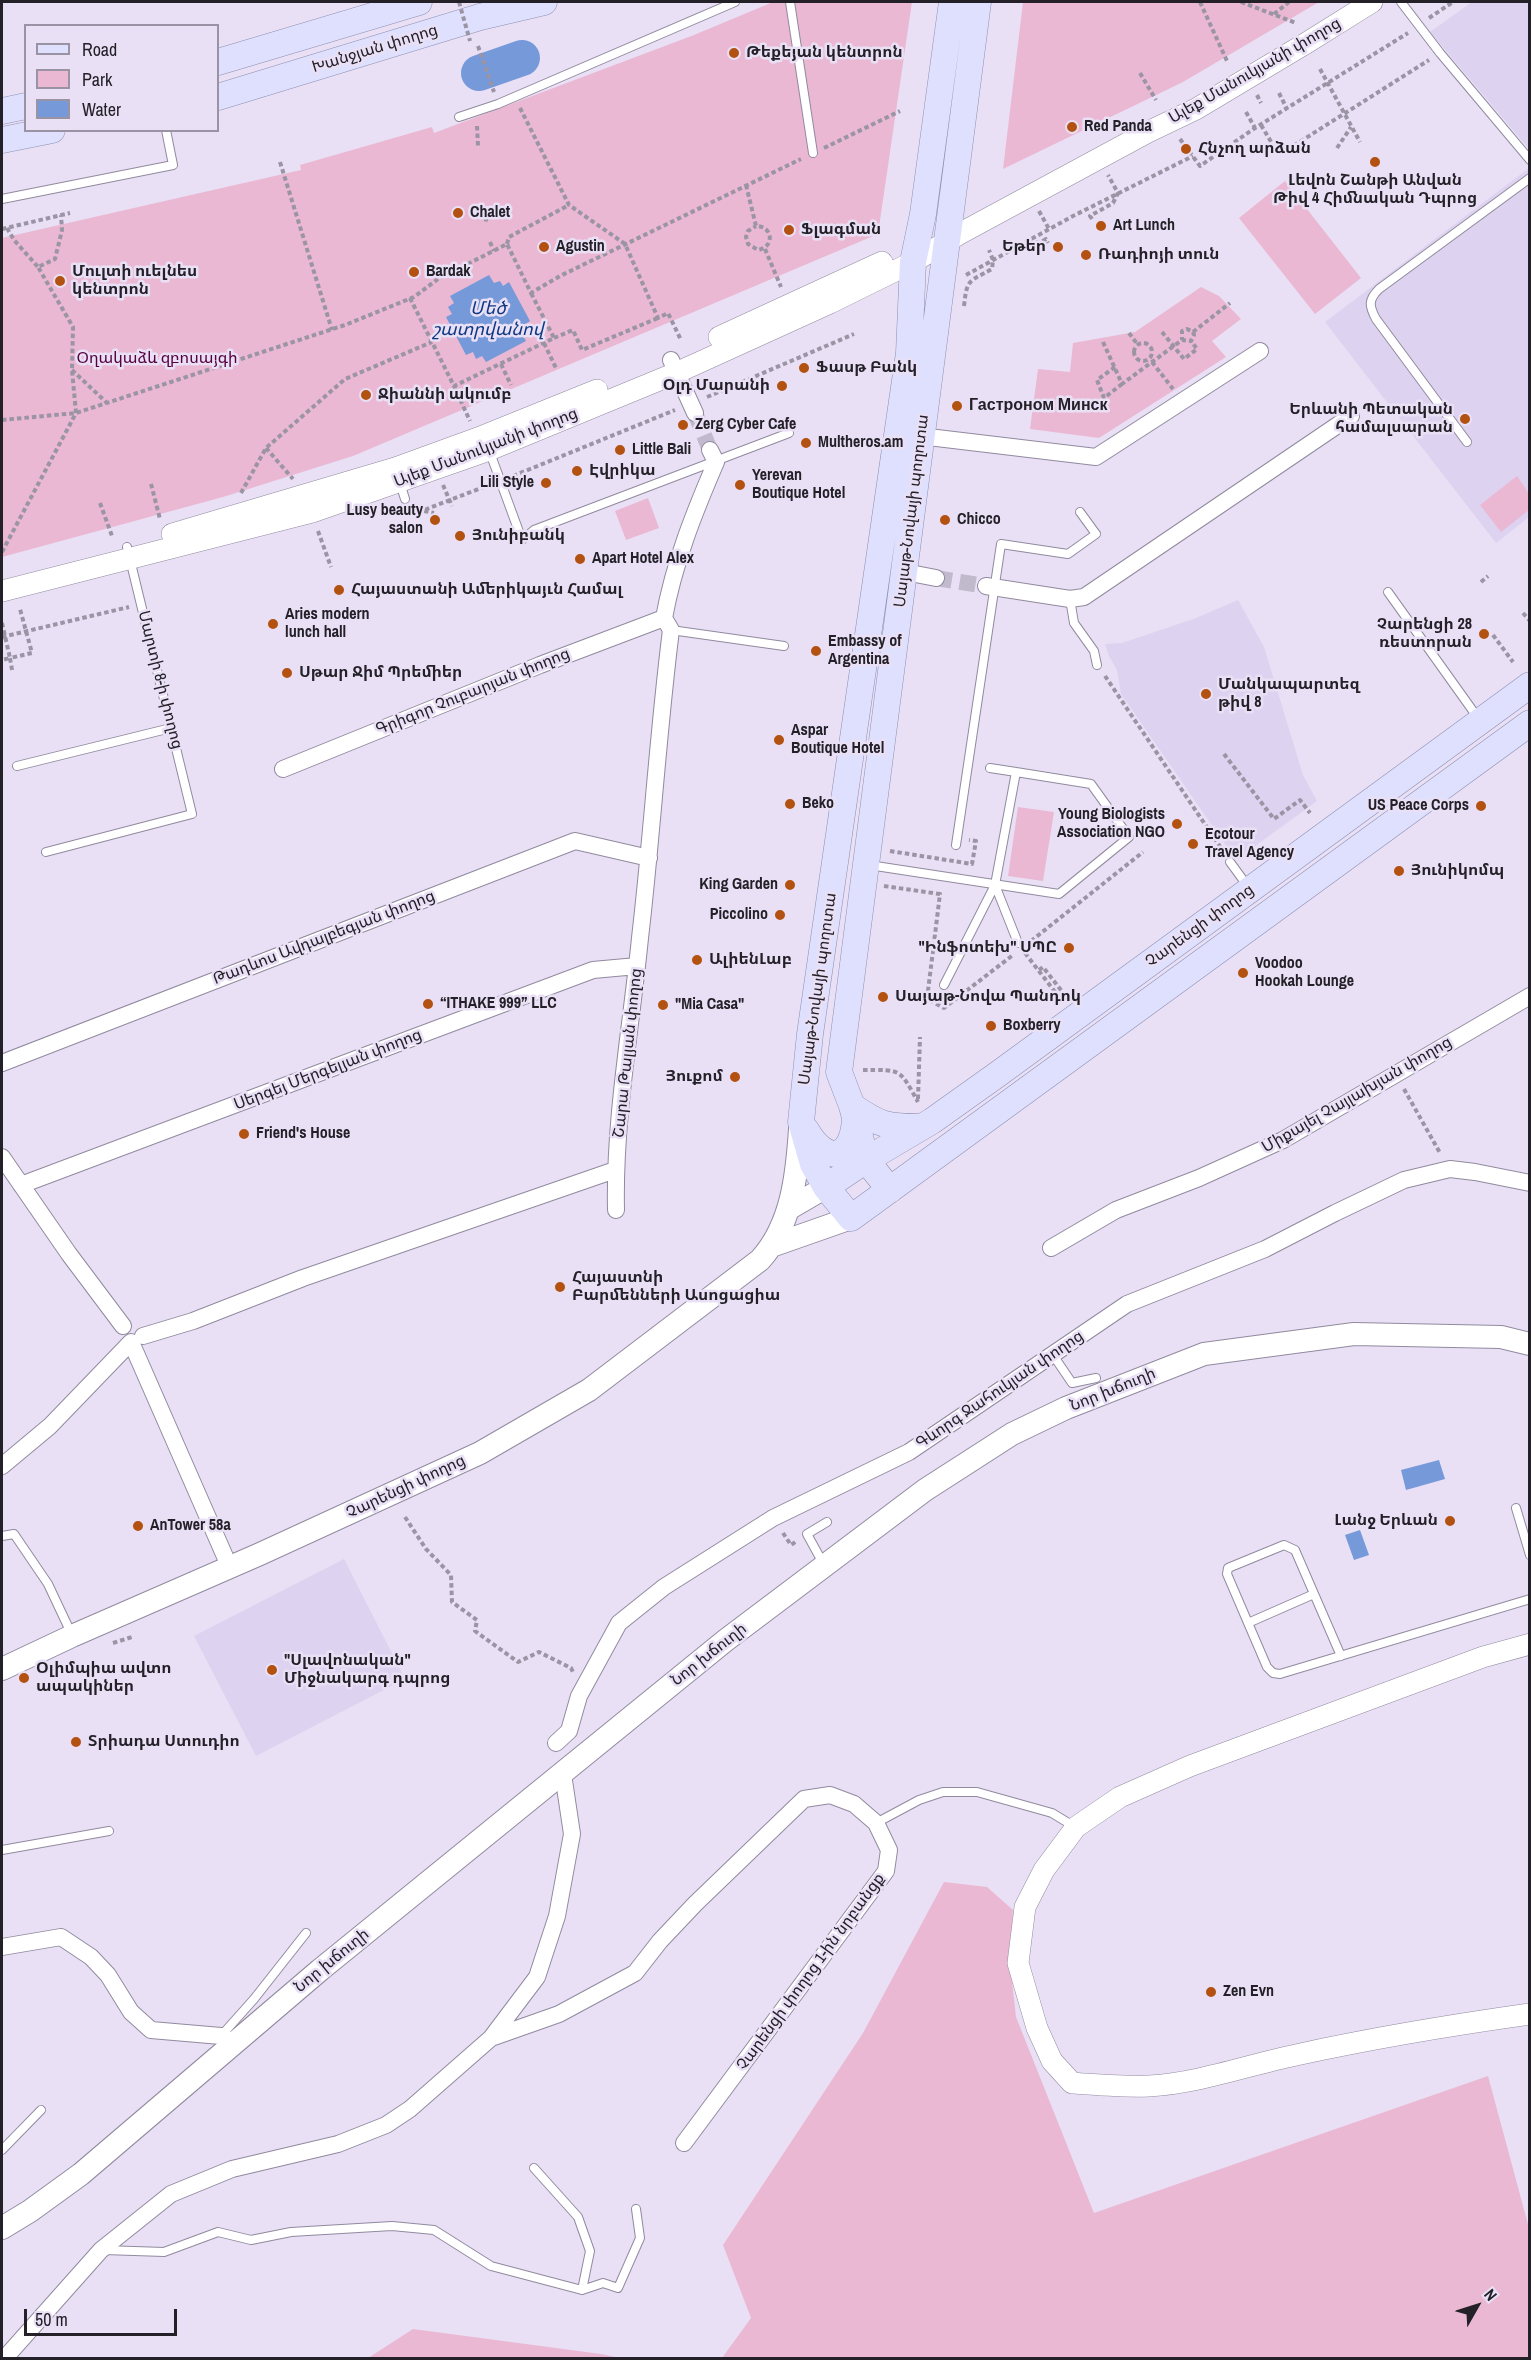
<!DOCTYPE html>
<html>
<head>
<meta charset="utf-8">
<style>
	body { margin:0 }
	#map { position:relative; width:1531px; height:2360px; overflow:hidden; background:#e9e0f6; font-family:"Archivo Narrow",sans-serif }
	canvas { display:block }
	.frame { position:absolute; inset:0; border:3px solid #232028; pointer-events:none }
	.legend { position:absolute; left:24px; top:24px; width:195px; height:108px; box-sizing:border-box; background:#e9e0f6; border:2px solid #9a93a4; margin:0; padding:8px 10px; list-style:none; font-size:18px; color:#232028 }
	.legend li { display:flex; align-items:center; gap:12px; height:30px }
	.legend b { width:30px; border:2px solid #9a93a4 }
	.north { position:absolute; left:1447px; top:2276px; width:60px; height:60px; -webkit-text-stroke:4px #e9e0f6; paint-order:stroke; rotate:51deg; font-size:16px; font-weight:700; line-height:24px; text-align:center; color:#232028 }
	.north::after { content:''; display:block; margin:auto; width:21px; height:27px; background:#232028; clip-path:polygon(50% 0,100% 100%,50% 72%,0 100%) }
	.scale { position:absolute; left:24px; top:2309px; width:153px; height:27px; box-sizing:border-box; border:3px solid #232028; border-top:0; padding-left:8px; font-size:18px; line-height:21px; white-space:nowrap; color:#232028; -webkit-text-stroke:4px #e9e0f6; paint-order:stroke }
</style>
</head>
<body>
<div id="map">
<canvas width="1531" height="2360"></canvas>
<div class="frame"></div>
<ul class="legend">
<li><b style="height:8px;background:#dee0fd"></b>Road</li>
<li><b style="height:16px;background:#eab8d3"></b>Park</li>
<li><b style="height:16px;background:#7599d9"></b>Water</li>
</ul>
<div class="north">N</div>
<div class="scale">50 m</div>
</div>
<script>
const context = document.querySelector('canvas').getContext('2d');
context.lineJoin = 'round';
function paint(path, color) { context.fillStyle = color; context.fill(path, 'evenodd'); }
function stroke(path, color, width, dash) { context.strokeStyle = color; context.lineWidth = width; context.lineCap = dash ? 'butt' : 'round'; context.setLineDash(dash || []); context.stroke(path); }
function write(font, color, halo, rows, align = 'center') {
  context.font = font + ' "Archivo Narrow","Noto Sans Armenian",sans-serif'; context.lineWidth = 5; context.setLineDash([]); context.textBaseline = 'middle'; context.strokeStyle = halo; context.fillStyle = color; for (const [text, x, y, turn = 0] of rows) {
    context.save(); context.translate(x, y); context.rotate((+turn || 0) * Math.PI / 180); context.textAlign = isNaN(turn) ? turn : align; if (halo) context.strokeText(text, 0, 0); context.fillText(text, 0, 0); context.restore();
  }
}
paint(new Path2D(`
	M 1472,2 L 1529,2 L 1529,149 L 1430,32 Z
	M 1529,168 L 1529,517 L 1496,543 L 1325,322 Z
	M 1238,600 L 1264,647 L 1303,775 L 1317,801 L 1236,860 L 1121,694 L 1117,670 L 1109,656 L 1105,644 L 1122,643 L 1196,618 Z
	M 344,1559 L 405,1679 L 256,1756 L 194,1636 Z`), '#ddd2ef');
paint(new Path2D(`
	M 773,2 L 912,2 L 878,234 L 353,456 L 223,497 L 2,557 L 2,238 L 301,170 L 300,165 L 432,127 L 434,133 L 694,35 Z
	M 1023,2 L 1319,2 L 1183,82 L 1003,169 Z
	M 1285,181 L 1361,278 L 1315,314 L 1239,218 Z
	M 1201,287 L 1219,296 L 1241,319 L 1212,341 L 1226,357 L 1099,438 L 1030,429 L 1038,369 L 1070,372 L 1073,343 L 1135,332 Z
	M 1517,476 L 1529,494 L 1529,510 L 1501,532 L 1480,505 Z
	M 648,498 L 659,528 L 626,540 L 615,511 Z
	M 1018,807 L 1054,812 L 1043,881 L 1008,876 Z
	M 944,1882 L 987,1887 L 1013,1910 L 1010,1964 L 1016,2017 L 1094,2213 L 1488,2076 L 1529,2228 L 1529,2358 L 722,2358 L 751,2318 L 723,2245 L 863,2033 Z
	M 413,2329 L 601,2354 L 620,2358 L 368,2358 Z`), '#eab8d3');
paint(new Path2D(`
	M 489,275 L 494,283 L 500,281 L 503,286 L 509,282 L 530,321 L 524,325 L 527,332 L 522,334 L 526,341 L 486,362 L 482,356 L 476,359 L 473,352 L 466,355 L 446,317 L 452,314 L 448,307 L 454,303 L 450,296 Z
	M 1439,1460 L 1445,1479 L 1406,1490 L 1401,1470 Z
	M 1360,1530 L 1369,1555 L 1354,1560 L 1345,1535 Z`), '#7599d9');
stroke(new Path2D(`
	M 479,73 L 522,58`), '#7599d9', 36);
stroke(new Path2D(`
	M 695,413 L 710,450
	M 936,578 L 986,586`), '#c1bacd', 16, [16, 8]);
const service = new Path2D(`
	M 790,2 L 813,153
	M 1401,2 L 1440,53 L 1530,160
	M 459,117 L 498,104 L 735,2
	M 2,199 L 173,165 L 166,130
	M 1467,442 L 1376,319 C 1369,306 1368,300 1379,289 L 1530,178
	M 489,450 L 522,540 L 534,530 L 789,433
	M 400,483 L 405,499
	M 1388,592 L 1478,718
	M 1070,599 L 1074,623 L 1094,651 L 1097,665
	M 671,630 L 784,646
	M 17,766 L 171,728
	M 956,845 L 1001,544 L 1068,554 L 1096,534 L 1080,512
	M 46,852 L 192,814 L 127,547
	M 1230,862 L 1249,888
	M 869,865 L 1059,894 L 1129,837 L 1091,784 L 1016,772
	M 995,885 L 1018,943
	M 944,985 L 995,885 L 1016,772 L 990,768
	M 1053,1355 L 1072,1383 L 1096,1378
	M 1516,1508 L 1530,1555
	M 2,1536 L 14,1534 L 48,1584 L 72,1635
	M 824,1565 L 807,1534 L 827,1522
	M 1248,1623 L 1314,1594
	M 1341,1656 L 1295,1550 L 1284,1545 L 1228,1568 L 1227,1574 L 1267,1667 L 1273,1673 L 1280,1674 L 1530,1599
	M 876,1823 L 919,1800 L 943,1792 L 977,1792 L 1052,1813 L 1075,1827
	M 2,1850 L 109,1831
	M 221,2036 L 254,1999 L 306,1933
	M 2,2150 L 41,2110
	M 534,2168 L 578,2217 L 590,2251 L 582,2290
	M 104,2250 L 164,2252 L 218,2232 L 251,2240 L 291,2232 L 392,2226 L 434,2230 L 491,2266 L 582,2290 L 603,2283 L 618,2288 L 640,2238 L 636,2209`);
const minor = new Path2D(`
	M 671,360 L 695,413
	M 920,436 L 1096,457 L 1260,351
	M 905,572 L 936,578
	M 986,586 L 1070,599 L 1084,597 L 1351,416
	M 283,769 L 540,665 L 664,618
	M 2,1063 L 575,841 L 649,858
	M 2,1157 L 69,1254 L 123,1326
	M 21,1185 L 593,970 L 637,966
	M 616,1210 C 614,1119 631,1029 640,938 C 652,836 658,732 671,630 L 664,618 C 674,563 694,513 716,462 L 710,450
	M 1051,1248 L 1116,1210 L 1199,1178 L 1283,1140 L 1530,996
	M 143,1336 L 193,1321 L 303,1278 L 615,1170
	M 2,1466 L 50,1426 L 131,1342 L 230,1568
	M 556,1743 L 569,1731 L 579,1696 L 619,1623 L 664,1587 L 773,1518 L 909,1452 L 1127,1304 L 1265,1249 L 1335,1213 L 1404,1180 L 1450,1169 L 1475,1172 L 1530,1183
	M 2,1947 L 61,1937 L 91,1957 L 108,1975 L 131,2012 L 151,2030 L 221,2036 L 234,2043
	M 491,2038 L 537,1977 L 557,1916 L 572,1834 L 563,1774
	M 5,2358 L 101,2250 L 171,2194 L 232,2169 L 338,2144 L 386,2125 L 410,2109 L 491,2038 L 559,2014 L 635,1973 L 660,1941 L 695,1904 L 804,1799 L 830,1795 L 854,1804 L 876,1823 L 889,1850 L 886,1871 L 684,2143`);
const tertiary = new Path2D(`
	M 719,337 L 882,262
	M 172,534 L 395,468 L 483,436 L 597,390
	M 2,591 L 312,512 L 489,450 L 676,373 L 830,303 L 913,262 L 961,233 L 1148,132 L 1196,109 L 1308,42 L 1372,2
	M 1530,1644 L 1483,1657 L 1190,1766 L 1120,1797 L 1076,1827 L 1044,1870 L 1025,1907 L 1018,1963 L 1037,2028 L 1052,2061 L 1072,2083 C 1098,2085 1123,2087 1149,2086 C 1199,2083 1248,2065 1296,2055 C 1373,2038 1452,2025 1530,2014`);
const secondary = new Path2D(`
	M 790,1208 L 826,1187
	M 774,1245 L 851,1218
	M 2,1669 L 72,1636 L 260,1554 L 480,1453 L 589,1390 L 760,1260 C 792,1225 797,1175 800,1129
	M 2,2228 L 30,2211 L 81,2174 L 320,1970 L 726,1640 L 925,1490 L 1012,1434 L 1066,1408 L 1204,1354 L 1354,1334 L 1501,1337 L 1530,1344`);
const primary = new Path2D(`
	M 952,2 L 923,214 L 913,262 L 909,353 L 810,1034 L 801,1122 L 813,1164 L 826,1187 L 851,1218 L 1530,723
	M 218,62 L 419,2
	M 218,97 L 480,17 L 544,2
	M 2,111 L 26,106
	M 2,140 L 52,130
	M 852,1106 C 879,1125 887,1127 920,1127
	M 806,1130 C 827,1167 854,1159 855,1117
	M 826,1187 L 866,1160 L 932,1121 L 998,1074 L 1530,685
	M 890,1190 L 866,1160 L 852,1106 L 839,1072 L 978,2`);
stroke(service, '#918a9e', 10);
stroke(minor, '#918a9e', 18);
stroke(tertiary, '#918a9e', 22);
stroke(secondary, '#918a9e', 24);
stroke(primary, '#8e8fb2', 27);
stroke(new Path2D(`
	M 1200,2 L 1227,61
	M 1241,2 L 1296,23
	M 1274,14 L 1289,2
	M 1429,18 L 1453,2
	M 478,46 L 494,92
	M 1320,69 L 1360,142
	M 1140,73 L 1156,100
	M 1279,93 L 1287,109
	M 1257,95 L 1261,103
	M 520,108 L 569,205 L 625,244 L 658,318 L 668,313 L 681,340
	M 1246,112 L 1255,128
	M 1261,125 L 1279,155 L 1429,60
	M 477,126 L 478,146
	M 1180,139 L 1200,166 L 1255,128 L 1408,33
	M 824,148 L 900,111
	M 1337,148 L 1351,127
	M 280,162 L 332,330
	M 746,185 L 756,226 C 773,226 775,247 758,250 L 748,244 L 746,237 L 748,231 L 756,226
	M 1039,211 L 1049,229
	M 486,217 L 486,223
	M 1092,219 L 1090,216 L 1113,203 L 1118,193 L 1108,175
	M 7,228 L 14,240 L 38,267
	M 2,229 L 70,213
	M 1028,241 L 1040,243 L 1046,239 L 1048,243
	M 490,242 L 494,251
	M 507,244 L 509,237 L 569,205
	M 765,249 L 781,287
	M 966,275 L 1073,216 L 1193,156
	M 410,298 L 454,386 L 554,338 L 531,293
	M 964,306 C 967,278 969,282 992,269 L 993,260 L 989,250
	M 1162,332 L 1184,359 L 1197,349 L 1191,341
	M 1193,332 L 1230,303
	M 1129,333 L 1138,345
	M 554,338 L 573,330 L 582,350 L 658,318
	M 1103,342 L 1122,384 L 1182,340 L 1191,341 L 1194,335 L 1193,332 L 1187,329 L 1182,331 L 1182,340
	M 544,343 L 556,368
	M1134 352a9 9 0 1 1 18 0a9 9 0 1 1-18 0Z
	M 1152,362 L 1173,389
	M 501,364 L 511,385
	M 1115,367 L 1097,380 L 1104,398 L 1122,384
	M 72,370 L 107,403
	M 454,386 L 470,421
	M 707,397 L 854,334
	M 2,420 L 76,413 L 345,325 L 414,297 L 438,279 L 507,244 L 531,293 L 560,276 L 801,159
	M 266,448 L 293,479
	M 513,476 L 675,410
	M 151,484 L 160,519
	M 443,485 L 452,506
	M 241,493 L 266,448 L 345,379 L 432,342
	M 100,503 L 112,536
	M 424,511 L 434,513
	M 411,515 L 489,485
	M 318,531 L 331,567
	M 2,552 L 76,413 L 72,370 L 73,327 L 38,267 L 55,259 L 62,230 L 61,215
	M 1481,582 L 1488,576
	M 1523,613 L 1530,621
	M 2,623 L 10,658 L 2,660
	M 1493,635 L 1513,662
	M 2,637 L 129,607
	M 12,670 L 10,658 L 32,653 L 20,609
	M 1105,676 L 1223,851
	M 1224,754 L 1274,819 L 1300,800 L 1310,813
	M 890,851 L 972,864 L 976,841 L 969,840
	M 884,886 L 940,894 L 927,999 L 944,1008 L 1013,955
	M 1031,941 L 1143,852
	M 1025,953 L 1059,997
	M 1039,970 L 1043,967 L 1064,994
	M 863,1070 C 902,1070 899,1068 918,1102
	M 1404,1089 L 1440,1153
	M 918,1099 L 920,1037
	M 405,1517 L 426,1549 L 451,1575 L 452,1602 L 477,1620 L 475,1631 L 518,1662 L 539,1652 L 571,1668 L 573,1672
	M 783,1533 L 791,1545 L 797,1541
	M 113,1643 L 132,1637`), '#9a94a4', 4, [4.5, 3]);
stroke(service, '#fff', 8);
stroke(minor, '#fff', 16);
stroke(tertiary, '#fff', 21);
stroke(secondary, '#fff', 22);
stroke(primary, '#dee0fd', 26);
stroke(new Path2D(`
	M 459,2 L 470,41`), '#9a94a4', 4, [4.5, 3]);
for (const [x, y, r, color] of [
	[734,53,6,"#b35111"],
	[1072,127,6,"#b35111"],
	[1186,149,6,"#b35111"],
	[1375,162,6,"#b35111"],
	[458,213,6,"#b35111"],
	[1101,226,6,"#b35111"],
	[789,230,6,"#b35111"],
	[544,247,6,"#b35111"],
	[1058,247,6,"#b35111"],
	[1086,255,6,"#b35111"],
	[414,272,6,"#b35111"],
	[60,281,6,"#b35111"],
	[804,368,6,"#b35111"],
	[782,386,6,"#b35111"],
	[366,395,6,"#b35111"],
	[957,406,6,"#b35111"],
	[1465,419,6,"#b35111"],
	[683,425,6,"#b35111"],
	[806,443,6,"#b35111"],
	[620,450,6,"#b35111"],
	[577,471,6,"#b35111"],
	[546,483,6,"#b35111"],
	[740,485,6,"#b35111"],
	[435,520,6,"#b35111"],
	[945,520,6,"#b35111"],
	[460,536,6,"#b35111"],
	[580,559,6,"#b35111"],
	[339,590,6,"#b35111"],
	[273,624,6,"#b35111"],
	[1484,634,6,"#b35111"],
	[816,651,6,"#b35111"],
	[287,673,6,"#b35111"],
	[1206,694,6,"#b35111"],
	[779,740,6,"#b35111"],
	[790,804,6,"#b35111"],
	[1481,806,6,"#b35111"],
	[1177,824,6,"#b35111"],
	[1193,844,6,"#b35111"],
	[1399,871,6,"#b35111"],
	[790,885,6,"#b35111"],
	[780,915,6,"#b35111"],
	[1069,948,6,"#b35111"],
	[697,960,6,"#b35111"],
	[1243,973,6,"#b35111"],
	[883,997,6,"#b35111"],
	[428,1004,6,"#b35111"],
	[663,1005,6,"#b35111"],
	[991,1026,6,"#b35111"],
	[735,1077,6,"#b35111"],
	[244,1134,6,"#b35111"],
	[560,1287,6,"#b35111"],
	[1450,1521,6,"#b35111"],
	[138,1526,6,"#b35111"],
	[272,1670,6,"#b35111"],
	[24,1678,6,"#b35111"],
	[76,1742,6,"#b35111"],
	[1211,1992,6,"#b35111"]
]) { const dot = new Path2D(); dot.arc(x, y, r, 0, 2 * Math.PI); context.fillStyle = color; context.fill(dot); stroke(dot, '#e9e0f6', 2); }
write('16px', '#232028', '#e9e0f6', [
	["Խանջյան փողոց",375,49,-17],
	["Ալեք Մանուկյանի փողոց",1255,71,-30],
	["Ալեք Մանուկյանի փողոց",486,448,-21],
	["Սայաթ-Նովայի պողոտա",912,511,-83],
	["Մարտի 8-ի փողոց",160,680,76],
	["Գրիգոր Չուբարյան փողոց",473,692,-22],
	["Չարենցի փողոց",1200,926,-36],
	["Թադևոս Ավդալբեգյան փողոց",324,938,-21],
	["Սայաթ-Նովայի պողոտա",818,989,-82],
	["Շարա Թալյան փողոց",628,1053,-84],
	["Սերգեյ Մերգելյան փողոց",328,1070,-21],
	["Միքայել Չայլախյան փողոց",1357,1095,-30],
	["Գևորգ Ջահուկյան փողոց",1000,1390,-34],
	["Նոր խճուղի",1113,1390,-22],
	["Չարենցի փողոց",406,1487,-25],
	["Նոր խճուղի",709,1655,-38],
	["Նոր խճուղի",332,1961,-39],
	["Չարենցի փողոց 1-ին նրբանցք",811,1972,-54]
]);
write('bold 16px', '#232028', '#e9e0f6', [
	["Թեքեյան կենտրոն",746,53],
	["Red Panda",1084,127],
	["Հնչող արձան",1198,149],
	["Լեվոն Շանթի Անվան",1375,181,"center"],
	["Թիվ 4 Հիմնական Դպրոց",1375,199,"center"],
	["Chalet",470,213],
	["Art Lunch",1113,226],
	["Ֆլագման",801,230],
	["Agustin",556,247],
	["Եթեր",1046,247,"right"],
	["Ռադիոյի տուն",1098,255],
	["Մուլտի ուելնես",72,272],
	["կենտրոն",72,290],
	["Bardak",426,272],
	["Ֆասթ Բանկ",816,368],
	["Օլդ Մարանի",770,386,"right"],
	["Ջիաննի ակումբ",378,395],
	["Гастроном Минск",969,406],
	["Երևանի Պետական",1453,410,"right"],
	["համալսարան",1453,428,"right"],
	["Zerg Cyber Cafe",695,425],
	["Multheros.am",818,443],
	["Little Bali",632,450],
	["Էվրիկա",589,471],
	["Yerevan",752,476],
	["Boutique Hotel",752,494],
	["Lili Style",534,483,"right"],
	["Lusy beauty",423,511,"right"],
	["salon",423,529,"right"],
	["Chicco",957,520],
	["Յունիբանկ",472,536],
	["Apart Hotel Alex",592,559],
	["Հայաստանի Ամերիկայւն Համալ",351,590],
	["Aries modern",285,615],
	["lunch hall",285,633],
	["Չարենցի 28",1472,625,"right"],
	["ռեստորան",1472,643,"right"],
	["Embassy of",828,642],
	["Argentina",828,660],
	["Սթար Ջիմ Պրեմիեր",299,673],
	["Մանկապարտեզ",1218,685],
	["թիվ 8",1218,703],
	["Aspar",791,731],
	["Boutique Hotel",791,749],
	["Beko",802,804],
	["US Peace Corps",1469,806,"right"],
	["Young Biologists",1165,815,"right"],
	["Association NGO",1165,833,"right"],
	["Ecotour",1205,835],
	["Travel Agency",1205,853],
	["Յունիկոմպ",1411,871],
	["King Garden",778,885,"right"],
	["Piccolino",768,915,"right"],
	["\"Ինֆոտեխ\" ՍՊԸ",1057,948,"right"],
	["ԱլիենԼաբ",709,960],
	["Voodoo",1255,964],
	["Hookah Lounge",1255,982],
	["Սայաթ-Նովա Պանդոկ",895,997],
	["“ITHAKE 999” LLC",440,1004],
	["\"Mia Casa\"",675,1005],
	["Boxberry",1003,1026],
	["Յուքոմ",723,1077,"right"],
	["Friend's House",256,1134],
	["Հայաստնի",572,1278],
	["Բարմենների Ասոցացիա",572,1296],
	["Լանջ Երևան",1438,1521,"right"],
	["AnTower 58a",150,1526],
	["\"Սլավոնական\"",284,1661],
	["Միջնակարգ դպրոց",284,1679],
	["Օլիմպիա ավտո",36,1669],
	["ապակիներ",36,1687],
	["Տրիադա Ստուդիո",88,1742],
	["Zen Evn",1223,1992]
], 'left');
write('16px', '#57003e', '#e9e0f6', [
	["Օղակաձև զբոսայգի",157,359]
]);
write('italic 18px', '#0e3882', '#e9e0f6', [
	["Մեծ",488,309],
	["շատրվանով",488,330]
]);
</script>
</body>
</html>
